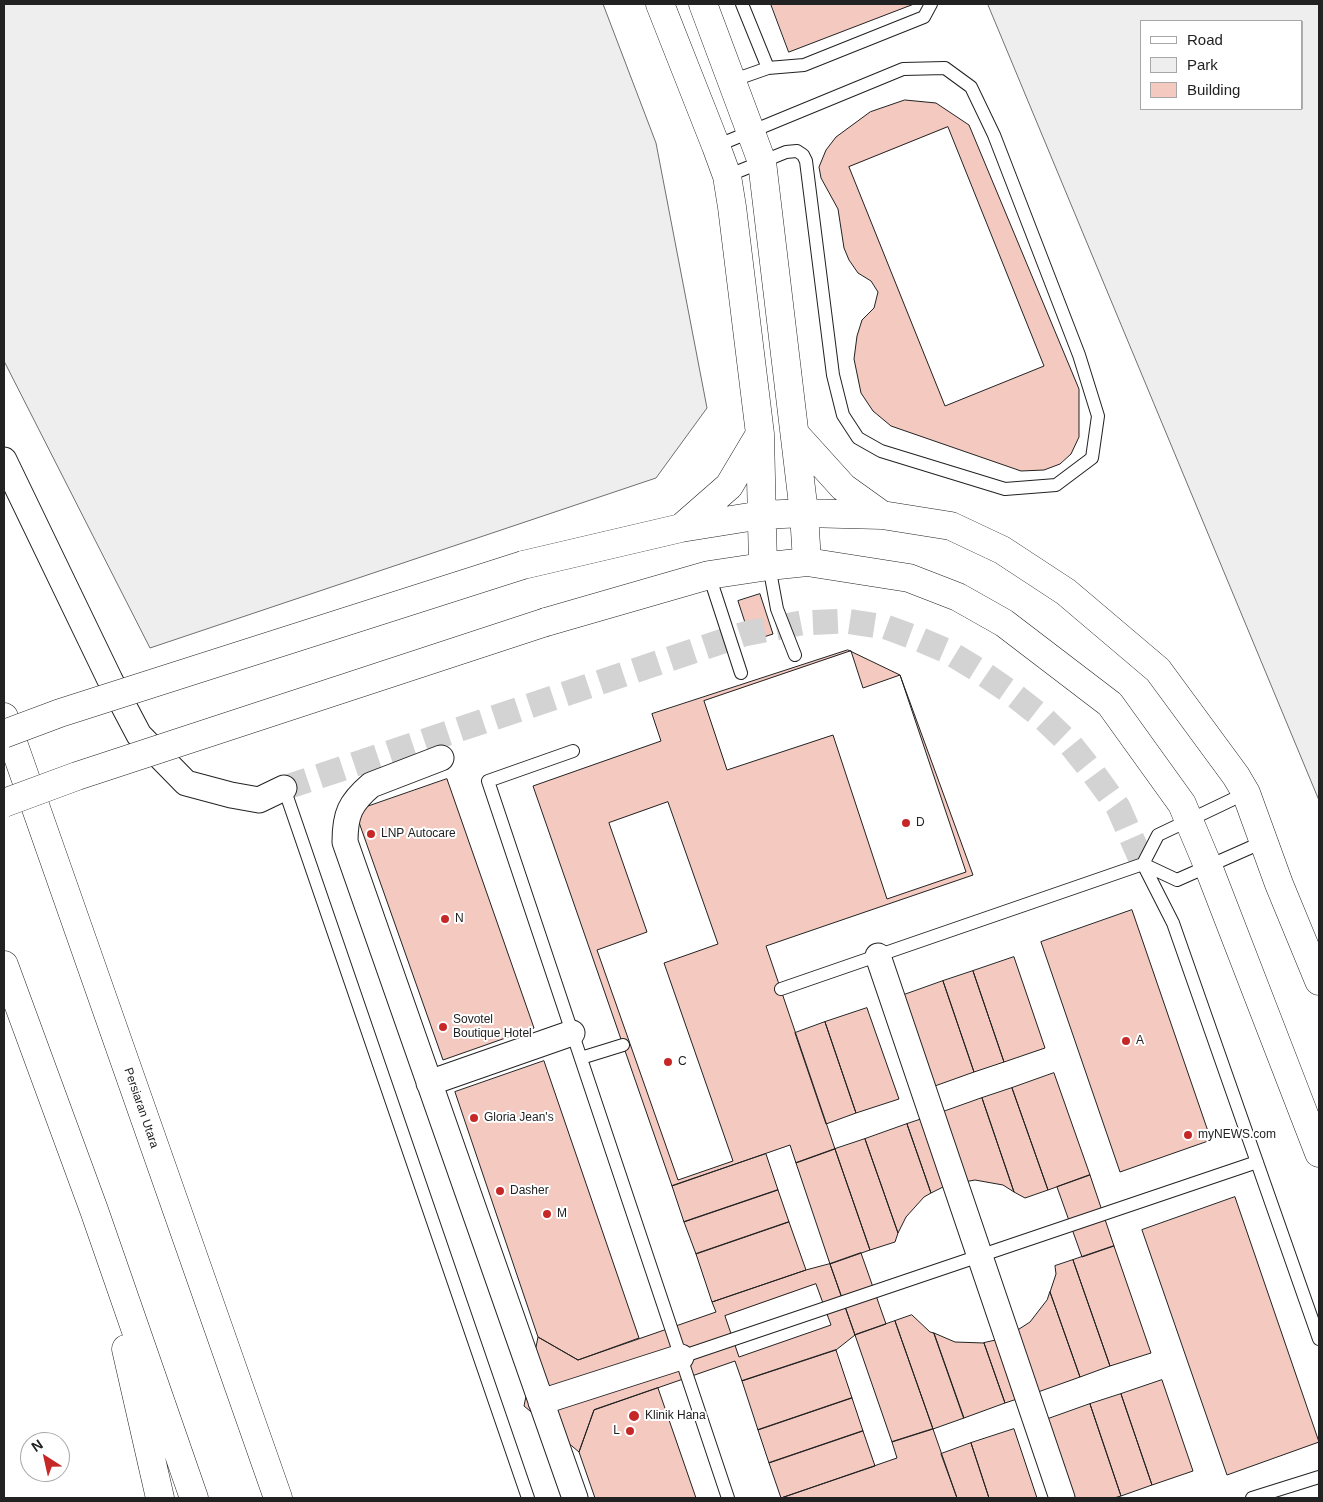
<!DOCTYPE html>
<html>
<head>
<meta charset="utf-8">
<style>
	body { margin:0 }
	#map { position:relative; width:1323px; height:1502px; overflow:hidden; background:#fff; font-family:Arial,sans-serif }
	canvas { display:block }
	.frame { position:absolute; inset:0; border:5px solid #222; pointer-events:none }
	.legend { position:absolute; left:1140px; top:20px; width:162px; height:90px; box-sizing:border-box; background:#fff; border:1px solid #a7a7a7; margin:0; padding:6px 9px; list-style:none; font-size:15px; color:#222 }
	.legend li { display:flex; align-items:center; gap:10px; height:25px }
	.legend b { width:25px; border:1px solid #a7a7a7 }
	.north { position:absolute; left:20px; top:1432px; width:50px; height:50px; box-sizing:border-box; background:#fff; border:1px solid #a7a7a7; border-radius:50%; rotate:325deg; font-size:14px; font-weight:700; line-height:20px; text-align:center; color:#222 }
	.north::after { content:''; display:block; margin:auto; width:18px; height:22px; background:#c62828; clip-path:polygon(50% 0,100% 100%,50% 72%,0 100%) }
</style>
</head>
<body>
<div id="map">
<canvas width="1323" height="1502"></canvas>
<div class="frame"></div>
<ul class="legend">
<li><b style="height:6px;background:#fff"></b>Road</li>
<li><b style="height:14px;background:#eee"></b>Park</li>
<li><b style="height:14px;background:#f3c9c0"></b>Building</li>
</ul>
<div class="north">N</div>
</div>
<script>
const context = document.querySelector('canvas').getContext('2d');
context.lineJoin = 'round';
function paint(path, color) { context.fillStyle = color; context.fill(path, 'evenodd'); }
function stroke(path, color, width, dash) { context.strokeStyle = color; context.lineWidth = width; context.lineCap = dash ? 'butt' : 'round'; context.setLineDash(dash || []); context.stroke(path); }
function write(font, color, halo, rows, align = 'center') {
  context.font = font + ' Arial,sans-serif'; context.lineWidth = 4; context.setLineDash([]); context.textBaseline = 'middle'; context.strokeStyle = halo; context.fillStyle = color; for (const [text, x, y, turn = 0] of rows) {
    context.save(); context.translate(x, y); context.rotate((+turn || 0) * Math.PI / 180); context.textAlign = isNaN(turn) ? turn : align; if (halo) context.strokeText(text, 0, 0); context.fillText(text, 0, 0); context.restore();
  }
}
const green = new Path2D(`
	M 4,4 L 603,4 L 656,143 L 707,408 L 656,478 L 150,648 L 4,361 Z
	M 988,4 L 1319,4 L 1319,800 ZM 1142,21 L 1302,21 L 1302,109 L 1142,109 Z`);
paint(green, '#eee');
stroke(green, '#6f6f6f', 1);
const building = new Path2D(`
	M 771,4 L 914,4 L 789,52 Z
	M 905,100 L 936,103 L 969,125 L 1079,389 L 1079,437 L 1071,454 L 1060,464 L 1044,470 L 1021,471 L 891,426 L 873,411 L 861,393 L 854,359 L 857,336 L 862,320 L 874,308 L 878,292 L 871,281 L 858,273 L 849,260 L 844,248 L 838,209 L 821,178 L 819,167 L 826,150 L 836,137 L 870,112 Z
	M 948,127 L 1044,366 L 945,406 L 849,167 Z
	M 760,594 L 773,634 L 751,641 L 738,601 Z
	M 848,650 L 900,675 L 973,875 L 766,946 L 835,1149 L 796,1163 L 790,1145 L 672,1186 L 533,786 L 661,741 L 652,714 Z
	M 851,651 L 863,688 L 900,675 L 966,872 L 887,899 L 833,735 L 727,770 L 704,701 Z
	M 447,779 L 534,1028 L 443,1060 L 355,811 Z
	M 668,802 L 718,944 L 664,963 L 733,1161 L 678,1180 L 597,950 L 647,932 L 609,823 Z
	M 1132,910 L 1211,1140 L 1120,1172 L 1041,942 Z
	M 1014,957 L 1045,1048 L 1004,1062 L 973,971 Z
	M 973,971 L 1004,1062 L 974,1072 L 943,981 Z
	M 943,981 L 974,1072 L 932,1087 L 901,996 Z
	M 867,1008 L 899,1099 L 856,1113 L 825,1022 Z
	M 825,1022 L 856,1113 L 826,1124 L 795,1033 Z
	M 544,1061 L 639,1338 L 578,1360 L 538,1337 L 455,1092 Z
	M 1054,1073 L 1090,1175 L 1048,1190 L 1012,1088 Z
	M 1012,1088 L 1048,1190 L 1025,1198 L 1014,1192 L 982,1098 Z
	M 982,1098 L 1014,1192 L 1003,1185 L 975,1180 L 964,1182 L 940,1113 Z
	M 940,1113 L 947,1185 L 931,1193 L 907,1124 Z
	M 907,1124 L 931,1193 L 924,1197 L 906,1217 L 898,1233 L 865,1139 Z
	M 865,1139 L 898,1233 L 895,1242 L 870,1250 L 835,1149 Z
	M 835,1149 L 870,1250 L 830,1264 L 796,1163 Z
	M 766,1154 L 778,1190 L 684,1222 L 672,1186 Z
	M 1090,1175 L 1114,1246 L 1082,1257 L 1057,1187 Z
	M 778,1190 L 789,1222 L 696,1254 L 684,1222 Z
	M 1235,1197 L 1319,1442 L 1227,1475 L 1142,1230 Z
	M 789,1222 L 806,1270 L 712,1302 L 696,1254 Z
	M 1114,1246 L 1151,1353 L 1110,1366 L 1073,1260 Z
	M 861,1253 L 886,1324 L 855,1335 L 830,1264 Z
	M 1073,1260 L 1110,1366 L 1080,1377 L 1050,1292 L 1056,1274 L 1055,1266 Z
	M 830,1264 L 855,1335 L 836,1350 L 742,1381 L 735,1361 L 594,1410 L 579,1452 L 524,1406 L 538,1337 L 578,1360 L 716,1312 L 712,1302 L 806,1270 ZM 816,1284 L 831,1325 L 739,1357 L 725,1316 Z
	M 1050,1292 L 1080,1377 L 1038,1392 L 1016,1331 L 1030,1322 L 1047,1300 Z
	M 912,1315 L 930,1332 L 934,1333 L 964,1418 L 933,1429 L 895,1321 Z
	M 895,1321 L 933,1429 L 892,1442 L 855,1335 Z
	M 934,1333 L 955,1342 L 984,1343 L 1005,1403 L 964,1418 Z
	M 1006,1338 L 1038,1392 L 1005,1403 L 984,1343 Z
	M 836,1350 L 852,1398 L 758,1430 L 742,1381 Z
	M 1162,1380 L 1193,1471 L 1152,1485 L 1121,1394 Z
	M 658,1388 L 696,1498 L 595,1498 L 579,1452 L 594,1410 Z
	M 1121,1394 L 1152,1485 L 1121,1496 L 1090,1404 Z
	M 852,1398 L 863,1431 L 769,1463 L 758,1430 Z
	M 1090,1404 L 1121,1496 L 1114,1498 L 1075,1498 L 1048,1419 Z
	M 933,1429 L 957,1498 L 781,1498 L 897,1458 L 892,1442 Z
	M 1014,1429 L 1037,1498 L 989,1498 L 971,1443 Z
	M 863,1431 L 875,1466 L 781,1498 L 769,1463 Z
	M 971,1443 L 989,1498 L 957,1498 L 941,1454 Z`);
paint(building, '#f3c9c0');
stroke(building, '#222', 1);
stroke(new Path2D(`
	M 284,788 L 744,634 L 801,623 L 846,621 L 886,627 L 919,639 L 947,651 L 978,670 L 1010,692 L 1042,717 L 1070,744 L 1094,774 L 1118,807 L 1143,864`), '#d3d3d3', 25, [25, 12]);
const lane = new Path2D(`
	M 742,4 L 768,68
	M 731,81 L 768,68 L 804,65 L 924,17 L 931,4
	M 716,146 L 903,69 L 945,68 L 971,87 L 994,135 L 1079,355 L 1098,416 L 1092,458 L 1056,485 L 1005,489 L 881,451 L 858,438 L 843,415 L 833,375 L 806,161 L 803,155 L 797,151 L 786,152 L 727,176
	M 769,566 L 777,609 L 795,655
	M 709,575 L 741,673
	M 573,751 L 488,781 L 728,1498
	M 284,788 L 528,1498
	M 1143,864 L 1173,923 L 1319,1339
	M 1143,864 L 1177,880 L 1263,842
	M 781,989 L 1143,864 L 1158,835 L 1246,793
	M 581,1058 L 623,1045
	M 681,1357 L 1257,1162
	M 1252,1498 L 1319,1477`);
const street = new Path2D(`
	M 4,460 L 110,680 L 139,735 L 186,783 L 231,795 L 259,800 L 284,788
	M 441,758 L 371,785 C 350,803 345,814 345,842 L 575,1498
	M 878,956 L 1062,1498
	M 429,1083 L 572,1033
	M 541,1402 L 681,1357`);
const secondary = new Path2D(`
	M 660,4 L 716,146 L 727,176 L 732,207 L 760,434 L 763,566
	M 703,4 L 762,162 L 804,513 L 807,562
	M 795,434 L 843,487 L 882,515
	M 681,528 L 729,486 L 760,434
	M 523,565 L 681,528 L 762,515 L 804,513 L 882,515 L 951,526 L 1002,550 L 1066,592 L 1158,670 L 1236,776 L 1246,793 L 1279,884 L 1319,981
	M 546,622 L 709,575 L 769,566 L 807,562 L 909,578 L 958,597 L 1004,623 L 1110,704 L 1182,804 L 1208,866 L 1319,1153`);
const primary = new Path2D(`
	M 4,717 L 278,1498
	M 4,965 L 94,1210 L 194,1498
	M 126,1349 L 160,1498`);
stroke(lane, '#222', 14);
stroke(street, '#222', 27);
stroke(secondary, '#222', 29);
stroke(primary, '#222', 29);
stroke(lane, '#fff', 12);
stroke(street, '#fff', 25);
stroke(secondary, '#fff', 28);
stroke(primary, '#fff', 28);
const secondaryBridge = new Path2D(`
	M 4,734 L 60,713 L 523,565
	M 4,803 L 77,776 L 546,622`);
stroke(secondaryBridge, '#222', 29, []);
stroke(secondaryBridge, '#fff', 28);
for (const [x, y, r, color] of [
	[906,823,5,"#c62828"],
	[371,834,5,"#c62828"],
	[445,919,5,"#c62828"],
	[443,1027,5,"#c62828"],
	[1126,1041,5,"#c62828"],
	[668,1062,5,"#c62828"],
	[474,1118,5,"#c62828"],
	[1188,1135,5,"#c62828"],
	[500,1191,5,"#c62828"],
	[547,1214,5,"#c62828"],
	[634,1416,6,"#c62828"],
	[630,1431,5,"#c62828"]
]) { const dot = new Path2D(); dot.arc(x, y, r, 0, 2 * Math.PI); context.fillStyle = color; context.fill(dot); stroke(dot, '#fff', 2); }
write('12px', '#222', '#fff', [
	["D",916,823],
	["LNP Autocare",381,834],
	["N",455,919],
	["Sovotel",453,1020],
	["Boutique Hotel",453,1034],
	["A",1136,1041],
	["C",678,1062],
	["Gloria Jean's",484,1118],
	["myNEWS.com",1198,1135],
	["Dasher",510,1191],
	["M",557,1214],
	["Klinik Hana",645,1416],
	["L",620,1431,"right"]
], 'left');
write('12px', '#222', '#fff', [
	["Persiaran Utara",141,1108,71]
]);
</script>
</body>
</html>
